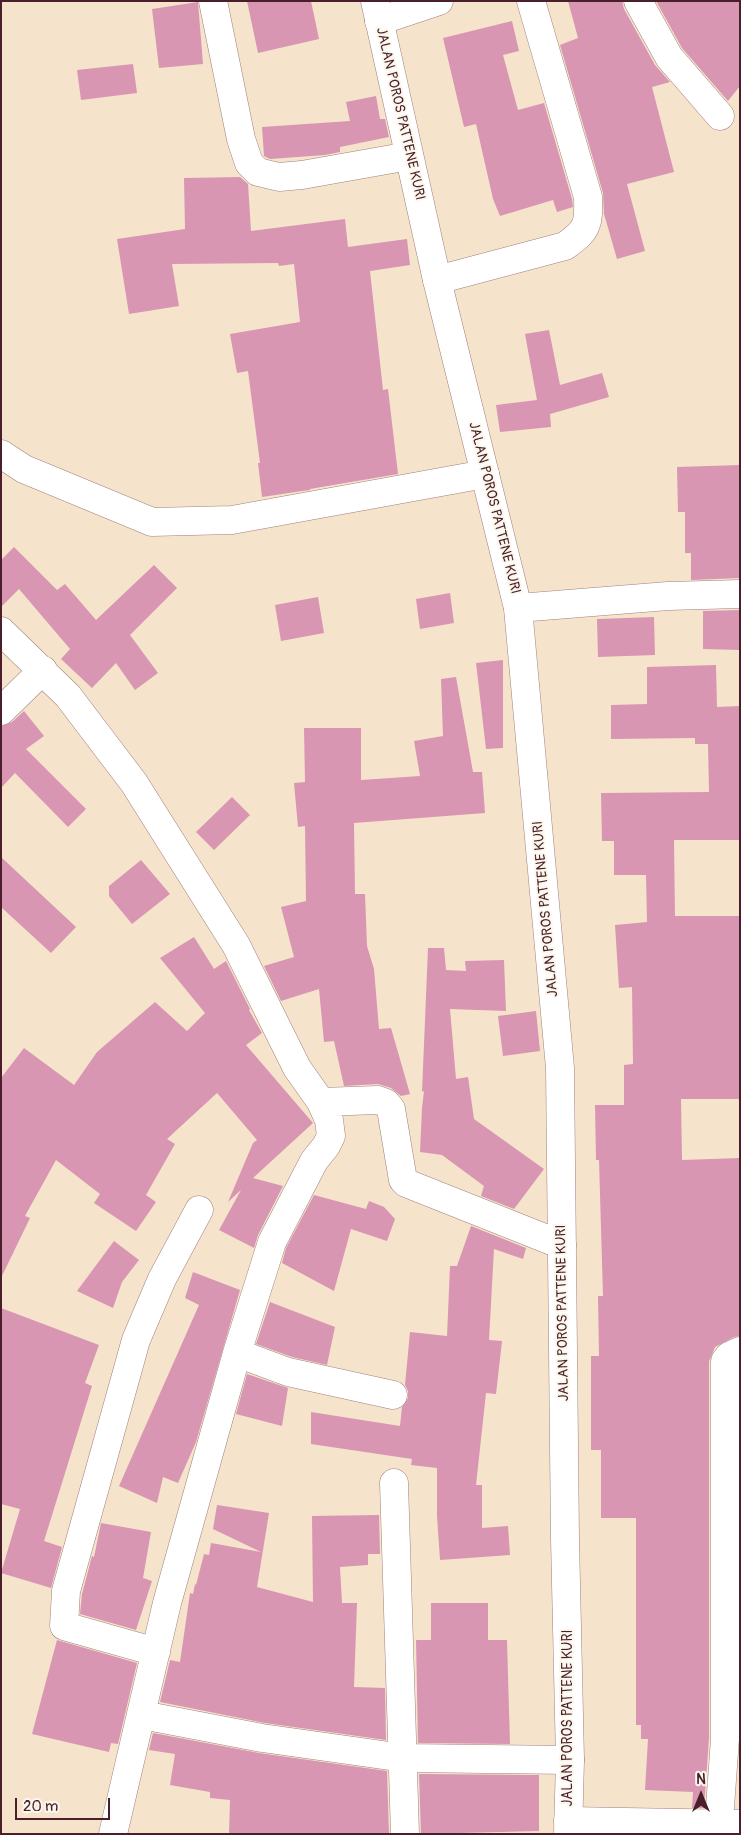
<!DOCTYPE html>
<html>
<head>
<meta charset="utf-8">
<style>
	body { margin:0 }
	#map { position:relative; width:741px; height:1835px; overflow:hidden; background:#f6e3cc; font-family:Pangolin,sans-serif }
	canvas { display:block }
	.frame { position:absolute; inset:0; border:2px solid #4a1f2b; pointer-events:none }
	.north { position:absolute; left:676px; top:1770px; width:50px; height:50px; -webkit-text-stroke:4px #fbf7ec; paint-order:stroke; rotate:0deg; font-size:14px; font-weight:700; line-height:20px; text-align:center; color:#4a1f2b }
	.north::after { content:''; display:block; margin:auto; width:18px; height:22px; background:#4a1f2b; clip-path:polygon(50% 0,100% 100%,50% 72%,0 100%) }
	.scale { position:absolute; left:15px; top:1798px; width:95px; height:22px; box-sizing:border-box; border:2px solid #4a1f2b; border-top:0; padding-left:6px; font-size:15px; line-height:18px; white-space:nowrap; color:#4a1f2b; -webkit-text-stroke:4px #fbf7ec; paint-order:stroke }
</style>
</head>
<body>
<div id="map">
<canvas width="741" height="1835"></canvas>
<div class="frame"></div>
<div class="north">N</div>
<div class="scale">20 m</div>
</div>
<script>
const context = document.querySelector('canvas').getContext('2d');
context.lineJoin = 'round';
function paint(path, color) { context.fillStyle = color; context.fill(path, 'evenodd'); }
function stroke(path, color, width, dash) { context.strokeStyle = color; context.lineWidth = width; context.lineCap = dash ? 'butt' : 'round'; context.setLineDash(dash || []); context.stroke(path); }
function write(font, color, halo, rows, align = 'center') {
  context.font = font + ' Pangolin,sans-serif'; context.lineWidth = 4; context.setLineDash([]); context.textBaseline = 'middle'; context.strokeStyle = halo; context.fillStyle = color; for (const [text, x, y, turn = 0] of rows) {
    context.save(); context.translate(x, y); context.rotate((+turn || 0) * Math.PI / 180); context.textAlign = isNaN(turn) ? turn : align; if (halo) context.strokeText(text, 0, 0); context.fillText(text, 0, 0); context.restore();
  }
}
paint(new Path2D(`
	M 247,1 L 311,1 L 319,39 L 258,53 Z
	M 568,1 L 622,1 L 624,9 L 655,65 L 670,82 L 652,87 L 674,172 L 627,184 L 645,251 L 617,259 L 604,214 L 603,193 L 560,45 L 578,38 Z
	M 656,1 L 740,1 L 740,86 L 728,101 L 682,48 Z
	M 198,2 L 203,64 L 159,68 L 152,9 Z
	M 512,21 L 519,51 L 503,55 L 518,110 L 544,103 L 572,199 L 573,207 L 557,212 L 553,200 L 500,216 L 493,199 L 476,124 L 464,127 L 443,38 Z
	M 133,64 L 137,93 L 81,100 L 77,70 Z
	M 376,96 L 380,119 L 385,119 L 389,137 L 340,147 L 340,152 L 325,155 L 270,159 L 264,156 L 262,127 L 350,121 L 346,102 Z
	M 240,177 L 248,184 L 251,231 L 345,219 L 348,247 L 407,239 L 410,265 L 370,271 L 383,390 L 388,389 L 398,474 L 310,489 L 310,490 L 302,491 L 262,497 L 258,463 L 260,463 L 248,371 L 237,373 L 230,334 L 300,322 L 294,264 L 279,266 L 278,263 L 172,264 L 179,306 L 129,314 L 117,239 L 185,229 L 184,178 Z
	M 549,330 L 560,385 L 602,373 L 609,397 L 550,414 L 551,427 L 500,432 L 496,405 L 537,400 L 525,334 Z
	M 740,465 L 740,578 L 691,580 L 691,553 L 685,553 L 685,512 L 678,512 L 677,467 Z
	M 14,547 L 57,590 L 65,584 L 96,620 L 154,565 L 177,588 L 130,635 L 158,673 L 135,690 L 116,663 L 92,688 L 61,659 L 70,649 L 19,589 L 1,607 L 1,560 Z
	M 450,593 L 454,623 L 420,629 L 416,599 Z
	M 318,597 L 324,633 L 281,641 L 275,605 Z
	M 740,610 L 740,650 L 703,649 L 703,611 Z
	M 654,617 L 655,655 L 598,657 L 597,619 Z
	M 503,660 L 503,748 L 486,749 L 476,663 Z
	M 716,665 L 717,707 L 740,706 L 740,840 L 674,840 L 675,916 L 740,916 L 740,1099 L 681,1099 L 682,1160 L 740,1158 L 740,1336 L 734,1337 L 715,1347 L 709,1361 L 709,1738 L 704,1808 L 692,1808 L 693,1792 L 645,1790 L 648,1739 L 641,1739 L 641,1725 L 636,1725 L 636,1518 L 601,1518 L 601,1450 L 591,1450 L 591,1356 L 599,1356 L 598,1296 L 603,1296 L 599,1160 L 596,1160 L 595,1105 L 624,1105 L 624,1065 L 633,1064 L 632,987 L 619,988 L 615,925 L 647,922 L 646,875 L 614,875 L 614,841 L 602,841 L 601,793 L 709,792 L 708,744 L 695,744 L 695,738 L 611,739 L 611,705 L 647,704 L 647,667 Z
	M 456,677 L 473,772 L 482,772 L 485,813 L 354,823 L 355,894 L 365,894 L 367,946 L 374,969 L 379,1029 L 391,1028 L 410,1094 L 401,1096 L 391,1088 L 378,1084 L 344,1086 L 334,1041 L 324,1042 L 319,989 L 281,1001 L 264,966 L 294,957 L 281,907 L 306,901 L 305,826 L 298,827 L 294,783 L 305,782 L 304,728 L 361,728 L 361,780 L 420,776 L 414,741 L 443,736 L 441,679 Z
	M 24,711 L 44,736 L 26,749 L 86,809 L 68,827 L 15,773 L 1,788 L 1,726 L 12,722 Z
	M 232,797 L 250,815 L 214,850 L 196,832 Z
	M 1,857 L 76,927 L 51,953 L 1,907 Z
	M 141,860 L 170,894 L 132,924 L 109,896 L 109,886 Z
	M 194,937 L 214,969 L 226,961 L 250,1009 L 249,1010 L 262,1033 L 246,1045 L 313,1123 L 253,1178 L 283,1186 L 258,1235 L 254,1248 L 219,1230 L 241,1190 L 228,1202 L 253,1143 L 257,1140 L 217,1093 L 167,1139 L 175,1144 L 146,1195 L 156,1202 L 136,1231 L 94,1203 L 100,1194 L 56,1160 L 25,1216 L 30,1218 L 1,1278 L 1,1078 L 24,1048 L 74,1085 L 97,1052 L 155,1002 L 187,1031 L 205,1013 L 160,958 Z
	M 428,948 L 444,948 L 446,970 L 466,971 L 465,961 L 504,960 L 506,1011 L 450,1009 L 456,1079 L 468,1077 L 474,1119 L 544,1169 L 514,1209 L 481,1196 L 484,1186 L 442,1155 L 420,1152 L 422,1108 L 424,1091 L 422,1092 Z
	M 536,1011 L 540,1051 L 503,1056 L 498,1016 Z
	M 314,1195 L 366,1209 L 369,1201 L 384,1207 L 395,1219 L 387,1241 L 351,1229 L 334,1291 L 282,1263 L 286,1248 Z
	M 471,1226 L 526,1248 L 523,1259 L 494,1249 L 489,1340 L 502,1341 L 496,1394 L 486,1393 L 476,1485 L 482,1485 L 482,1528 L 508,1526 L 510,1555 L 440,1560 L 437,1516 L 437,1468 L 411,1465 L 412,1459 L 311,1444 L 311,1412 L 400,1426 L 402,1407 L 408,1398 L 408,1391 L 405,1385 L 410,1332 L 447,1336 L 450,1266 L 457,1266 Z
	M 114,1241 L 139,1260 L 122,1282 L 113,1308 L 77,1291 Z
	M 193,1272 L 240,1290 L 196,1442 L 178,1483 L 163,1477 L 157,1503 L 119,1486 L 199,1305 L 185,1298 Z
	M 270,1302 L 335,1327 L 327,1365 L 292,1357 L 256,1344 Z
	M 1,1308 L 99,1345 L 85,1383 L 92,1386 L 44,1541 L 62,1547 L 51,1588 L 1,1573 L 20,1509 L 1,1504 Z
	M 247,1374 L 288,1388 L 282,1426 L 236,1414 Z
	M 217,1505 L 269,1513 L 257,1587 L 313,1602 L 312,1516 L 379,1515 L 380,1554 L 368,1554 L 368,1565 L 340,1567 L 342,1603 L 357,1603 L 354,1687 L 385,1688 L 386,1740 L 265,1723 L 160,1702 L 170,1660 L 180,1662 L 190,1593 L 193,1594 L 195,1584 L 196,1585 L 204,1554 L 209,1555 L 211,1543 L 261,1552 L 213,1529 Z
	M 101,1523 L 151,1532 L 143,1578 L 152,1581 L 136,1630 L 80,1614 L 82,1594 L 92,1556 L 94,1557 Z
	M 431,1603 L 488,1603 L 488,1640 L 507,1640 L 510,1744 L 418,1743 L 416,1640 L 431,1640 Z
	M 57,1640 L 137,1663 L 118,1744 L 111,1743 L 109,1752 L 32,1734 Z
	M 153,1733 L 259,1753 L 387,1771 L 389,1834 L 229,1834 L 230,1800 L 210,1798 L 210,1792 L 170,1785 L 175,1754 L 149,1750 Z
	M 419,1774 L 539,1775 L 539,1831 L 421,1834 Z`), '#d896b2');
const minor = new Path2D(`
	M 213,1 L 241,139 L 249,163 L 258,172 L 279,177 L 302,175 L 409,156
	M 638,1 L 669,57 L 720,116
	M 379,21 L 439,1
	M 437,280 L 565,246 C 588,230 589,224 588,197 L 531,1
	M 1,454 L 24,469 L 152,522 L 232,520 L 485,474
	M 518,608 L 668,596 L 740,594
	M 1,631 L 68,696 L 134,783 L 236,945 L 297,1068 L 321,1102 L 329,1120 L 331,1136 L 326,1146 L 314,1161 L 272,1242 L 237,1353 L 167,1603 L 113,1834
	M 1,711 L 43,670
	M 321,1102 L 378,1100 L 386,1103 L 391,1109 L 403,1180 L 406,1183 L 562,1245
	M 237,1353 L 288,1372 L 393,1395
	M 394,1483 L 405,1834
	M 156,1652 L 64,1626 L 66,1591 L 136,1340 L 162,1279 L 199,1210
	M 142,1715 L 262,1738 L 404,1758 L 570,1760
	M 568,1821 L 740,1824
	M 718,1834 L 725,1739 L 725,1361 L 729,1356 L 740,1351`);
const tertiary = new Path2D(`
	M 375,1 L 437,280 L 518,608 L 560,1068 L 565,1539 L 570,1760 L 568,1834`);
stroke(minor, '#a0817c', 29);
stroke(tertiary, '#a0817c', 29);
stroke(minor, '#fff', 28);
stroke(tertiary, '#fff', 28);
write('14px', '#4a1f2b', '#fbf7ec', [
	["JALAN POROS PATTENE KURI",400,114,77],
	["JALAN POROS PATTENE KURI",494,508,76],
	["JALAN POROS PATTENE KURI",546,909,-95],
	["JALAN POROS PATTENE KURI",563,1313,-91],
	["JALAN POROS PATTENE KURI",568,1718,-90]
]);
</script>
</body>
</html>
